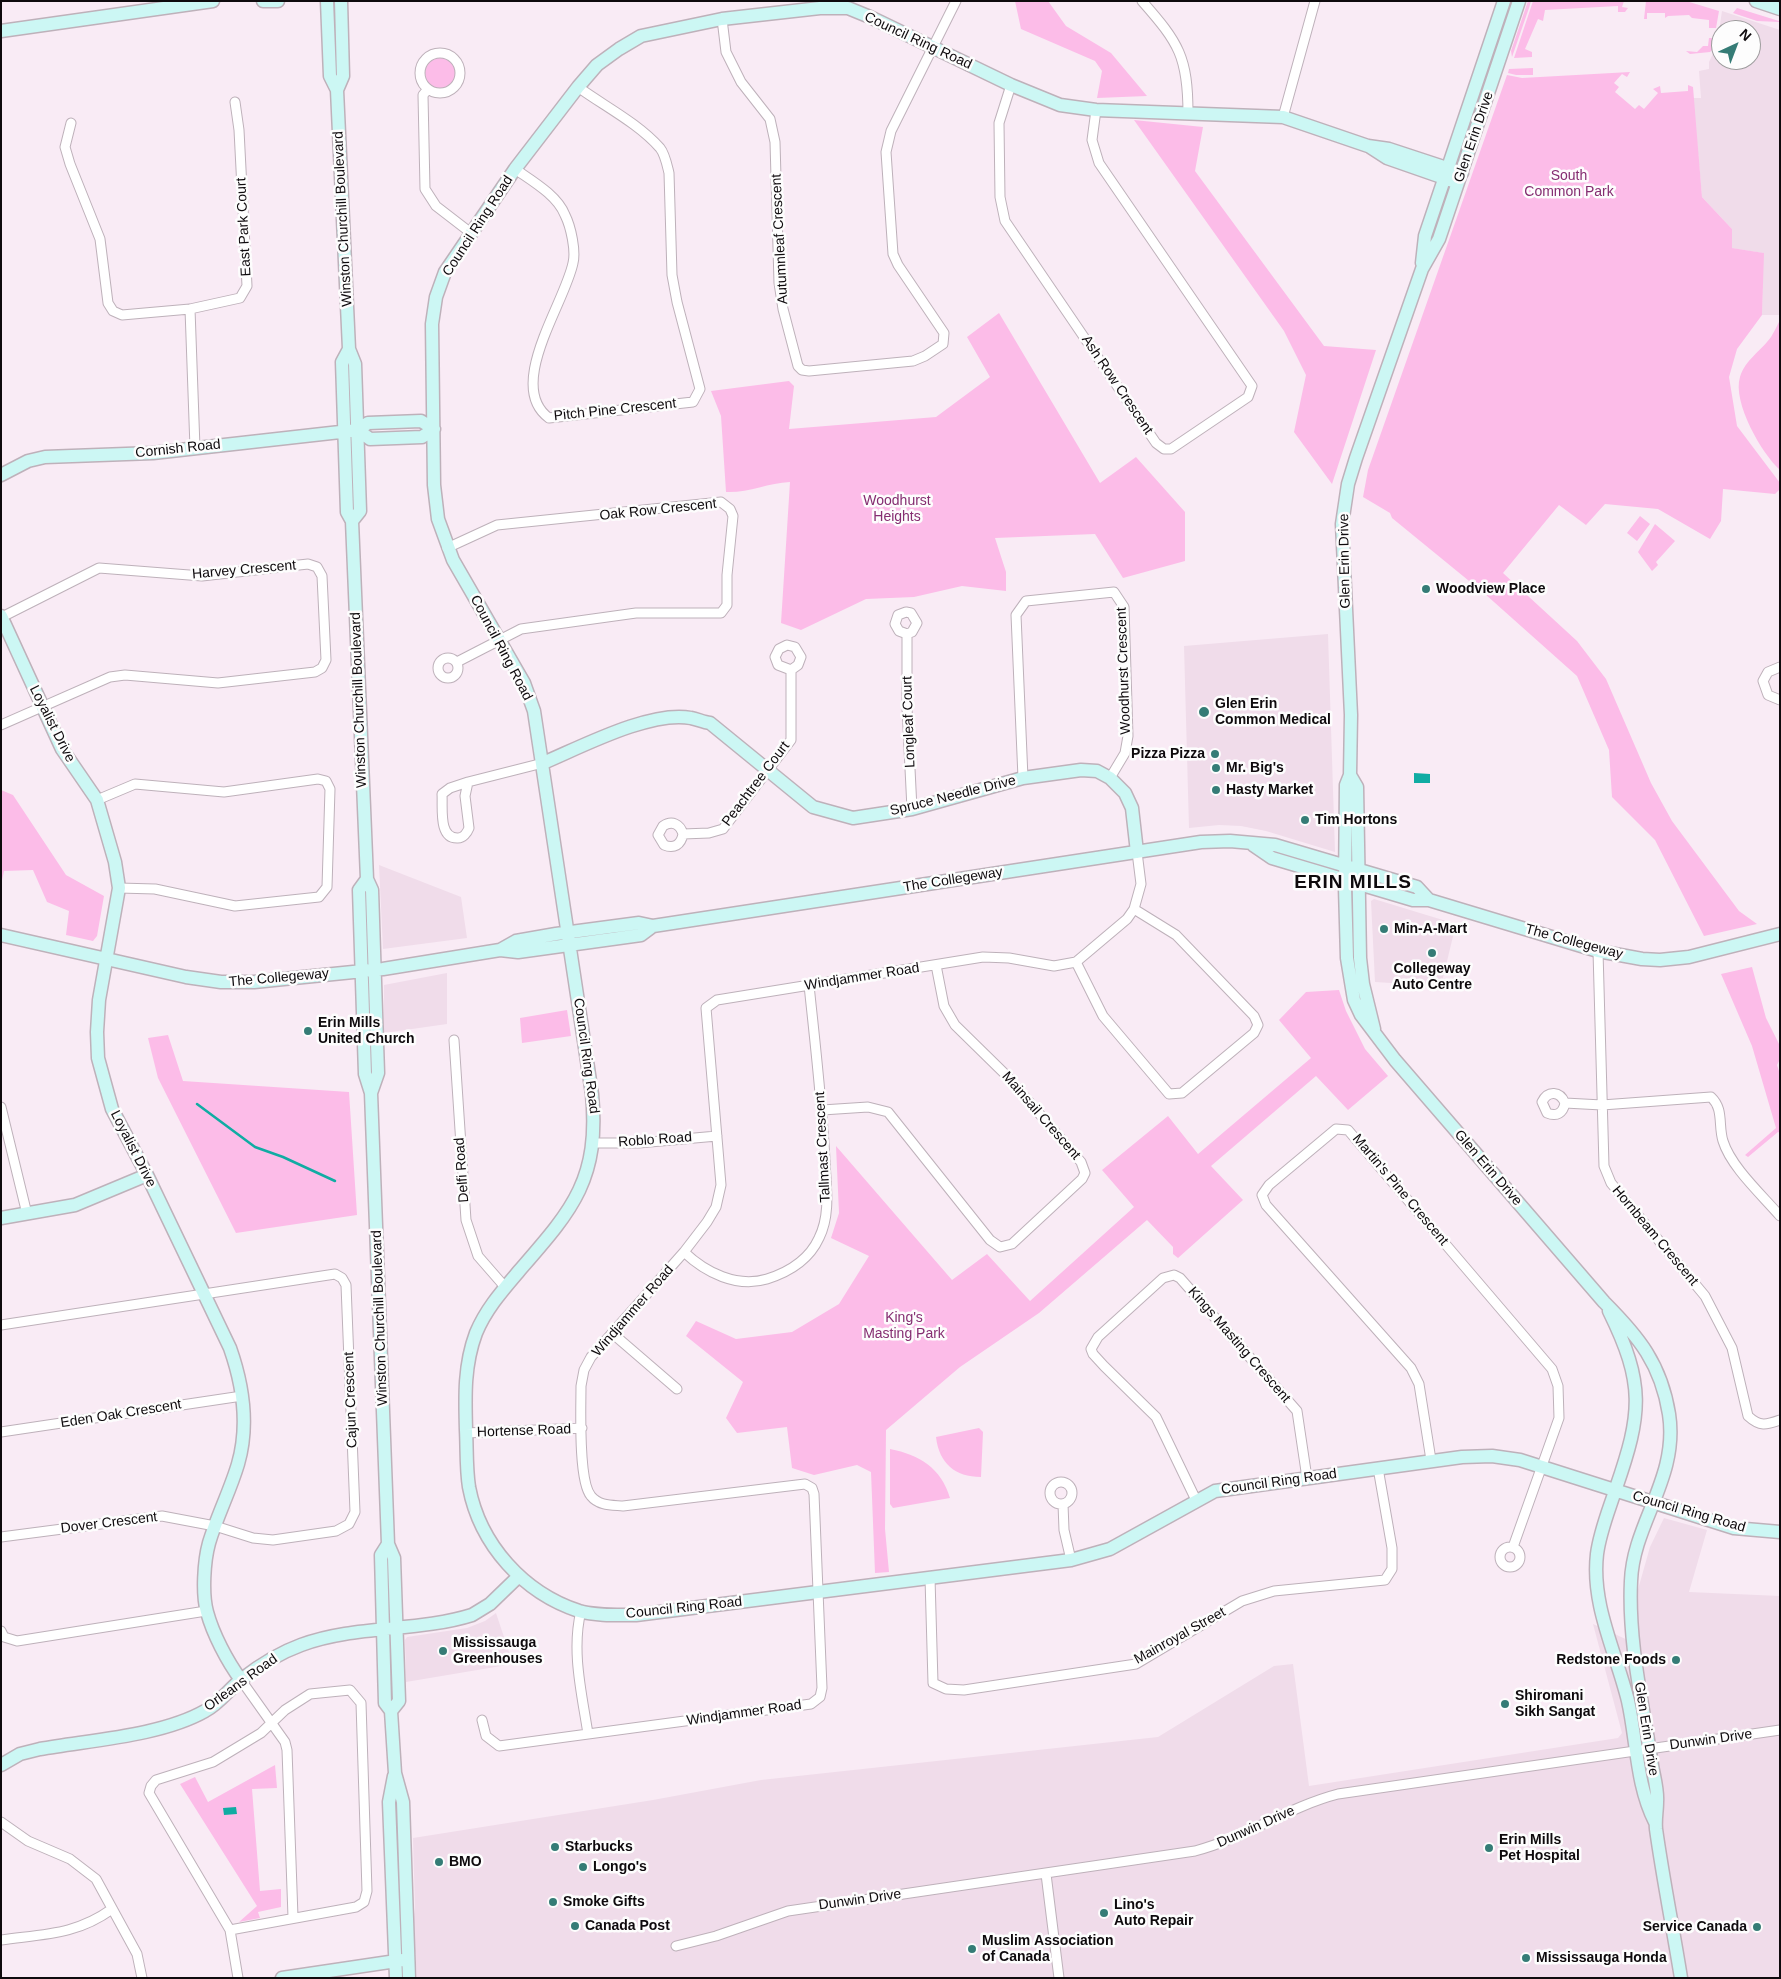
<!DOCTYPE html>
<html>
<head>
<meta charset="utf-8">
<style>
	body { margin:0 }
	#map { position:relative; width:1781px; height:1979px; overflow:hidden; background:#f9ebf5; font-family:Helvetica,sans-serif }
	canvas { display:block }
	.frame { position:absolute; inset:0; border:2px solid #0e0a0d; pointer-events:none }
	.north { position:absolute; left:1711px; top:20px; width:50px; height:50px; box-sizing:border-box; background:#fdfdfd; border:1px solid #9d9c9d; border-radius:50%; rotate:43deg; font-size:14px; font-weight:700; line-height:20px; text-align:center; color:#0e0a0d }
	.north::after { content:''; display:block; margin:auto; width:18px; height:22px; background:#357c76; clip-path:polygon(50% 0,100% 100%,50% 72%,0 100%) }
</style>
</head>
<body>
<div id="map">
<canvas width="1781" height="1979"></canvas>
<div class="frame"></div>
<div class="north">N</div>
</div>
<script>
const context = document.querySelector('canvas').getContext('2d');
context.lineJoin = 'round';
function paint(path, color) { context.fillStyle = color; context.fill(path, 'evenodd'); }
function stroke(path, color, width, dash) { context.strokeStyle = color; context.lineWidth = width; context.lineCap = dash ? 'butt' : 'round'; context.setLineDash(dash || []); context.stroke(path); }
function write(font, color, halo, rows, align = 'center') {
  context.font = font + ' Helvetica,sans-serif'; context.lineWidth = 5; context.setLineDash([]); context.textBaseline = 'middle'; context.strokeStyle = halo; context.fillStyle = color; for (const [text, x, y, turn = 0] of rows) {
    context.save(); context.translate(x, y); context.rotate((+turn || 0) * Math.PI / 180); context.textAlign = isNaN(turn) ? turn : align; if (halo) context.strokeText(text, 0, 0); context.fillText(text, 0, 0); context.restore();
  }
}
paint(new Path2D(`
	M 1722,11 L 1780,30 L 1780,315 L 1762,315 L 1763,253 L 1731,248 L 1732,229 L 1702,197 L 1693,98 L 1701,98 L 1699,71 L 1709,69 L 1709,62 L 1717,45 ZM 1721,30 L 1751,30 L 1751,60 L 1721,60 Z
	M 1328,634 L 1335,852 L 1266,831 L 1241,826 L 1219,825 L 1189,828 L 1184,646 Z
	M 379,865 L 461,897 L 467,938 L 383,949 Z
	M 1374,899 L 1456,924 L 1441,986 L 1375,982 L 1371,901 Z
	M 447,973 L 447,1024 L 384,1033 L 384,985 Z
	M 1664,1518 L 1707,1530 L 1689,1592 L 1780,1596 L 1780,1978 L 417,1978 L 413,1923 L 415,1909 L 413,1838 L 653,1800 L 761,1780 L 1158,1737 L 1274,1666 L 1293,1664 L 1309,1786 L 1618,1738 L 1622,1733 L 1593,1624 L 1632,1642 L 1635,1600 L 1650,1547 Z
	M 496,1613 L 513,1664 L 406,1682 L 405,1640 L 407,1637 L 467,1628 L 485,1621 Z`), '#f0dcea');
paint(new Path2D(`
	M 1015,1 L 1048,1 L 1066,26 L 1111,53 L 1147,96 L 1097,98 L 1102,71 L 1095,61 L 1021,29 Z
	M 1528,1 L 1531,1 L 1529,8 L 1512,57 L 1511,51 Z
	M 1533,1 L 1624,1 L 1622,7 L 1628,8 L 1625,12 L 1618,12 L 1618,6 L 1545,10 L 1543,21 L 1538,19 L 1525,49 L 1532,52 L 1532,57 L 1514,58 Z
	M 1646,1 L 1686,1 L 1719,11 L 1716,28 L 1709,28 L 1709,20 L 1692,18 L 1689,15 L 1668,16 L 1665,18 L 1665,13 L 1647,13 L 1647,19 L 1644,19 Z
	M 1737,8 L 1779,21 L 1779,22 L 1757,21 L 1733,13 Z
	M 1709,38 L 1712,38 L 1712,50 L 1710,52 L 1690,54 L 1686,51 L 1697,52 L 1703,46 L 1708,46 Z
	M425 73a16 16 0 1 1 32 0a16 16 0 1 1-32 0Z
	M 1533,68 L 1533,75 L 1516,75 L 1508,73 L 1509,69 Z
	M 1630,72 L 1627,77 L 1622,74 L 1614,83 L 1619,87 L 1615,92 L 1635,109 L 1639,105 L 1644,109 L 1658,93 L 1653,89 L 1660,86 L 1661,93 L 1688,91 L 1688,85 L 1693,87 L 1702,197 L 1732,229 L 1732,248 L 1764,253 L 1762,315 L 1737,349 L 1729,377 L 1737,426 L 1780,483 L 1780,489 L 1775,494 L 1723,489 L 1721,521 L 1710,539 L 1658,509 L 1605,504 L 1586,525 L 1559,505 L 1503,573 L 1577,641 L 1606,679 L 1651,783 L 1672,821 L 1739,911 L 1757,924 L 1704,936 L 1655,840 L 1612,797 L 1609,750 L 1577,676 L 1485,594 L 1392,518 L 1390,513 L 1363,497 L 1368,470 L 1507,75 L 1522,78 Z
	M 1134,120 L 1203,127 L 1195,171 L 1324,346 L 1376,350 L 1332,484 L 1294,432 L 1306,375 L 1284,331 Z
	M 999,313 L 1100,483 L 1136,457 L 1185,512 L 1185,561 L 1123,578 L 1095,534 L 995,538 L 1006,572 L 1006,591 L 962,586 L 914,597 L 866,599 L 801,630 L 781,623 L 790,482 C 768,483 748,493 726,492 L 721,416 L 711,391 L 789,381 L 794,386 L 789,429 L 936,417 L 990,377 L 967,337 Z
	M 1780,320 L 1780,470 C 1762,454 1732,402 1740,377 C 1745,360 1761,351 1771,337 C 1774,332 1777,326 1780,320 Z
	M 1640,516 L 1650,524 L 1637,541 L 1627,533 Z
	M 1655,524 L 1675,541 L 1656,562 L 1658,565 L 1652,571 L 1638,552 Z
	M 1,790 L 13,795 L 66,875 L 104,896 L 97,936 L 93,941 L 66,935 L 69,911 L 47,902 L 33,870 L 4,871 L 1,885 Z
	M 1752,967 L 1766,1018 L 1780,1046 L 1780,1059 L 1777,1065 L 1780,1074 L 1780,1133 L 1778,1132 L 1748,1157 L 1745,1155 L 1776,1128 L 1752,1046 L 1721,974 Z
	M 1339,990 L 1346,1011 L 1365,1049 L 1388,1076 L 1348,1110 L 1316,1076 L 1211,1166 L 1243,1200 L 1178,1258 L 1173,1254 L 1173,1247 L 1147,1220 L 1039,1313 L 960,1367 L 886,1430 L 885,1529 L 889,1572 L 875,1573 L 871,1472 L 857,1465 L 814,1475 L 792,1468 L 787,1427 L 737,1433 L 726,1418 L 743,1382 L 686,1336 L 696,1321 L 736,1339 L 792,1332 L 839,1304 L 869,1256 L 831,1238 L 839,1213 L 836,1146 L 952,1280 L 987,1254 L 1030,1301 L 1134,1207 L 1102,1170 L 1168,1116 L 1198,1154 L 1311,1058 L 1279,1020 L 1306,992 Z
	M 567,1010 L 571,1036 L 522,1043 L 520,1018 Z
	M 168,1035 L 183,1081 L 349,1092 L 357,1215 L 236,1233 L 158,1078 L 148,1038 Z
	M 979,1428 L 983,1432 L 981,1477 C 955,1477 939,1463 936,1437 Z
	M 890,1449 C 920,1455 941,1468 950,1498 L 893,1508 L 890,1504 Z
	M 275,1765 L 277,1788 L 252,1789 L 260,1891 L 281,1889 L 281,1907 L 258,1912 L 260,1918 L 239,1922 L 257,1906 L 180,1784 L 195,1777 L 208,1802 Z`), '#fcbce8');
paint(new Path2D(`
	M 1414,773 L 1430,774 L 1430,783 L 1414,783 Z
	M 236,1807 L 237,1814 L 224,1815 L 223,1808 Z`), '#10aca3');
stroke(new Path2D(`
	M 197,1104 L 255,1147 L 283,1157 L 335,1181`), '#10aca3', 2.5);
const street = new Path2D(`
	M 1142,1 C 1179,43 1188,57 1188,114
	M 722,19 L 726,52 L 741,82 L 770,119 L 775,142 L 779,283 L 783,309 L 798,366 L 802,370 L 809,371 L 913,361 L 925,356 L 943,344 L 944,333 L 898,265 L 893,254 L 886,152 L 891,131 L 956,1
	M420 73a20 20 0 1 1 40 0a20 20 0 1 1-40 0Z
	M 1011,85 L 999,123 L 1000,197 L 1005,221 L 1156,443 L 1164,449 L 1171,449 L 1248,397 L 1252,386 L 1099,163 L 1092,140 L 1096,110
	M 428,89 L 423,95 L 425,189 L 436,206 L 471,233
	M 1283,117 L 1315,1
	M 71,123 L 65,147 L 70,164 L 100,239 L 108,303 L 113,311 L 122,315 L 190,309 L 240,298 L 247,286 L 239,130 L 235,102
	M 515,169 C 532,181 557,195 565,215 C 571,227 576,251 573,263 C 565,303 505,386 549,418 L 693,402 L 700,389 L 677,302 L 672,275 L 669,173 C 667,165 665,154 660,148 C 638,123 604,106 578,87
	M 190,309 L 195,448
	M 447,548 L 497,525 L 721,502 L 730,509 L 733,516 L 727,575 L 727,605 L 721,613 L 636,613 L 521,629 L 457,662
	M 907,634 L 899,631 L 895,624 L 898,615 L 906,612 L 911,613 L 917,623 L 912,632 L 907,634 L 907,708 L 912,809
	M438 668a10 10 0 1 1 20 0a10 10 0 1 1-20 0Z
	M 1780,667 L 1768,672 L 1763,681 L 1768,695 L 1780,700
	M 1,725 L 110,677 L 125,675 L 218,683 L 315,672 L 322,668 L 326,660 L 322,576 L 317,567 L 308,564 L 202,576 L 99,568 L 2,617
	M 1023,778 L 1016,615 L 1026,601 L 1114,592 L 1124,607 L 1128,736 L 1125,753 L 1110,778
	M 468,782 L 450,788 L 442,794 C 443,807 438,839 458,838 C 463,838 467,833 469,828 L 465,796 L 468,782 L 543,763
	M 97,800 L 135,784 L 224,792 L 318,779 L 326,781 L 330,789 L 327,887 L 319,897 L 235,906 L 155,889 L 119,888
	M 683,834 C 680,824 672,820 663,826 L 658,835 L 664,845 C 674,849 681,845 683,834 L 709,833 L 723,829 L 791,740 L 791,670 L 798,665 L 801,657 L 795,647 L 787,645 L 779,649 L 775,657 L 778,665 L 791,670
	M 1598,951 L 1604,1166 L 1611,1183 L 1705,1296 L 1732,1348 L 1748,1416 C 1760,1427 1766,1425 1780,1420
	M 1076,962 L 1103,1016 L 1169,1094 L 1182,1093 L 1254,1033 L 1258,1025 L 1254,1016 L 1176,935 L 1134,909
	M 454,1040 L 466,1220 L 478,1256 L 505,1287
	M 1565,1103 C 1563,1113 1557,1117 1547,1113 L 1542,1102 C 1548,1090 1560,1091 1565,1103 L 1602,1105 L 1711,1097 C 1724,1109 1718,1125 1723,1141 C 1731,1167 1762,1195 1780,1216
	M 1,1107 L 27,1214
	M 822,1110 L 868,1107 L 888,1112 L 990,1240 L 1000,1247 L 1012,1244 L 1082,1179 L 1085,1173 L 1081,1162 L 1006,1075 L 955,1025 L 944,1006 L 936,965
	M 594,1143 L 639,1143 L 717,1136
	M 684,1252 C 706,1273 737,1288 767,1279 C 789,1272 809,1260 819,1238 C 831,1214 826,1186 825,1160 C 822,1101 815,1043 809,985
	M 1,1325 L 335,1274 L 342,1278 L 346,1285 L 355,1512 L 349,1524 L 336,1531 L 273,1540 L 253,1538 L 215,1526 L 162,1516 L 1,1537
	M 612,1333 L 677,1389
	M 1,1432 L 242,1396
	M 466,1433 L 582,1428
	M 1431,1460 L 1419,1384 L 1411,1368 L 1266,1205 L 1262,1195 L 1269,1185 L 1336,1129 L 1348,1130 L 1552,1369 L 1558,1386 L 1559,1418 L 1513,1547
	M1050 1493a11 11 0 1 1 22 0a11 11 0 1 1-22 0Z
	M 1196,1500 L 1156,1417 L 1104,1366 L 1093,1354 L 1091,1349 L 1098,1337 L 1163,1278 L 1174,1275 L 1180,1278 L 1297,1411 L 1307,1478
	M 1063,1504 L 1064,1530 L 1071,1560
	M1500 1557a10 10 0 1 1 20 0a10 10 0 1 1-20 0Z
	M 930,1578 L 933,1683 L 946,1689 L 964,1690 L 1136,1664 L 1242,1601 L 1274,1591 L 1385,1580 L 1392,1569 L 1392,1548 L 1378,1468
	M 581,1611 C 571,1651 582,1694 588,1734
	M 1,1631 L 4,1637 L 17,1641 L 206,1611
	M 241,1680 L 285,1742 L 287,1750 L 293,1917
	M 482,1720 L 486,1736 L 499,1746 L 811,1704 L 820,1697 L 822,1688 L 814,1494 L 812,1488 L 805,1484 L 623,1506 C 612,1505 599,1506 591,1496 C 578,1481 581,1408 581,1386 L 584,1370 L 591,1357 L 684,1252 L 707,1222 L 716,1207 L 721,1185 L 706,1008 L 717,1000 L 983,957 L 1009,958 L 1054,966 L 1076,962 L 1127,919 L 1134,909 L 1141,884 L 1137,852
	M 1,1822 L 28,1841 L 70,1859 L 96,1879 L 137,1954 L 142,1978
	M 1046,1874 L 1059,1978
	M 230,1930 L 356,1907 L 364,1902 L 367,1891 L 361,1703 L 350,1690 L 310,1694 L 285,1710 L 261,1733 L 213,1762 L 156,1780 L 151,1786 L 149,1793 L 230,1930 L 238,1978
	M 1,1940 C 44,1934 76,1935 112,1909
	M 676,1946 L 716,1936 L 788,1911 L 1195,1851 C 1245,1838 1288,1807 1338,1794 L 1780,1730`);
const secondary = new Path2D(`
	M 263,1 L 278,1
	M 327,1 L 330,76 L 337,90 L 349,349 L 355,364 L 360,511 L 352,521
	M 1519,1 L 1439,239 L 1422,269 L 1356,458 L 1348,484 L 1342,524 L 1351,715 L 1350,775 L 1346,785 L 1345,888 L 1347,958 L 1354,1000 L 1361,1015 L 1395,1060 L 1604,1302 C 1639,1337 1661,1364 1669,1414 C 1679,1478 1633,1523 1631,1581 C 1628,1643 1643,1704 1652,1765 C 1654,1777 1658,1790 1657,1802 C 1657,1811 1655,1820 1656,1829 C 1663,1879 1673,1928 1681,1978
	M 1756,1 L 1780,9
	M 1,31 L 213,1
	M 337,90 L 343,76 L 341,1
	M 1370,147 L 1387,158 L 1453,181
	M 1462,173 L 1389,149 L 1368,146 L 1283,117 L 1096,110 L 1060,105 L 1011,85 L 870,17 L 848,8 L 820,8 L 722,19 L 641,36 L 619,49 L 597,65 L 578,87 L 515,169 L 445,272 L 436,297 L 432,324 L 434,485 L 438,519 L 453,560 L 524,683 L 534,711 L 592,1094 C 600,1180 572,1210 519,1271 C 502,1291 486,1309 476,1333 C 464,1365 465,1396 466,1430 C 467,1449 466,1468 469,1487 C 480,1545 524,1593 579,1611 C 597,1616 617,1615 636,1615 L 1071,1560 L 1110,1549 L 1215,1491 L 1462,1457 L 1492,1456 L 1520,1460 L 1734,1528 L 1780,1532
	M 1422,263 L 1425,236 L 1504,1
	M 349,349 L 342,362 L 347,512 L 352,521 L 367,879 L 372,890 L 378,1073 L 371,1093
	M 1,475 L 28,461 L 45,457 L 153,453 L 358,430 L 368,423 L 421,421 L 434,429 L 422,437 L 370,439 L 358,430
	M 1,616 L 62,749 L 97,800 L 115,862 L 119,888 L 99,1000 L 97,1032 L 98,1058 L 112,1109 L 147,1175 L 230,1348 C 243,1385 249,1426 238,1464 C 230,1491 217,1516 209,1543 C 204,1561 202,1594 207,1612 C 213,1634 227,1661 241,1680
	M 543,763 C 581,747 651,710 691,718 C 697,719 703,722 710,723 L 813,807 L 853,818 L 912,809 L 1023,778 L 1081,770 L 1097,771 L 1110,778 L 1125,793 L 1132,808 L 1137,852
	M 1350,775 L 1357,787 L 1360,958 L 1363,984 L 1374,1029
	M 1253,845 L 1272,858 L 1413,900 L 1429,900 L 1598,951 L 1642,959 L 1660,960 L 1689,957 L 1780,934
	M 367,879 L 359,890 L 365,1074 L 371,1093 L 388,1544 L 394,1558 L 399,1701 L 391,1711
	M 1,935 L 186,977 L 221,982 L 254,982 L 383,969 L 500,950 L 518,952 L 641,935 L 653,926
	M 500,950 L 516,941 L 556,934 L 639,923 L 653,926 L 1201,842 L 1230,841 L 1275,845 L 1417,887 L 1429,900
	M 1,1218 L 75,1205 L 147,1175
	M 1609,1311 C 1645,1384 1642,1413 1616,1488 C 1609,1510 1600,1531 1597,1554 C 1591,1605 1616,1652 1628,1701 C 1637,1741 1636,1785 1655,1822
	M 388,1544 L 381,1555 L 385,1703 L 391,1711 L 395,1773 L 403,1802 L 409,1978
	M 1,1765 L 20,1754 L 40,1749 C 90,1740 161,1736 205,1711 C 220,1703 229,1689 242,1679 C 260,1665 279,1653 301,1645 C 354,1625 418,1632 472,1615 L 490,1604 L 519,1576
	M 394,1776 L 389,1802 L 396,1978
	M 282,1978 L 403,1960`);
stroke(street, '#beb1ba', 11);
stroke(secondary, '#beb1ba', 15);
stroke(street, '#fff', 9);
stroke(secondary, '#ccf7f4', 12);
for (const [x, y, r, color] of [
	[1426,589,5,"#357c76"],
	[1204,712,6,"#357c76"],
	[1215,754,5,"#357c76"],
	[1216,768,5,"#357c76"],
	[1216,790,5,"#357c76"],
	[1305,820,5,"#357c76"],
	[1384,929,5,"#357c76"],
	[1432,953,5,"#357c76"],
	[308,1031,5,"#357c76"],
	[443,1651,5,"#357c76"],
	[1676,1660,5,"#357c76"],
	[1505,1704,5,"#357c76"],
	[555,1847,5,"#357c76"],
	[1489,1848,5,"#357c76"],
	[439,1862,5,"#357c76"],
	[583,1867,5,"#357c76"],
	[553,1902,5,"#357c76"],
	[1104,1913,5,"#357c76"],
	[575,1926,5,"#357c76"],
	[1757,1927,5,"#357c76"],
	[972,1949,5,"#357c76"],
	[1526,1958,5,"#357c76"]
]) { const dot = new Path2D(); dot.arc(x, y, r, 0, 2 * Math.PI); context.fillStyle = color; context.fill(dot); stroke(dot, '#fdfdfd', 2); }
write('14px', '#0e0a0d', '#fdfdfd', [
	["Council Ring Road",918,41,25],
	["Glen Erin Drive",1474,137,-71],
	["Winston Churchill Boulevard",343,219,-93],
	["Council Ring Road",478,226,-57],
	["East Park Court",244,227,-93],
	["Autumnleaf Crescent",780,239,-93],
	["Ash Row Crescent",1117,385,56],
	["Pitch Pine Crescent",615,410,-6],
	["Cornish Road",178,449,-6],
	["Oak Row Crescent",658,510,-6],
	["Glen Erin Drive",1345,561,-91],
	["Harvey Crescent",244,570,-5],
	["Council Ring Road",501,648,62],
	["Woodhurst Crescent",1124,671,-92],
	["Winston Churchill Boulevard",359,700,-92],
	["Longleaf Court",909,722,-92],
	["Loyalist Drive",52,724,63],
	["Peachtree Court",756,784,-53],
	["Spruce Needle Drive",953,796,-14],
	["The Collegeway",953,880,-9],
	["The Collegeway",1574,942,15],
	["Windjammer Road",862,977,-9],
	["The Collegeway",279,978,-5],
	["Council Ring Road",586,1056,82],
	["Mainsail Crescent",1041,1116,49],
	["Roblo Road",655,1140,-4],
	["Tallmast Crescent",823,1147,-93],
	["Loyalist Drive",133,1149,63],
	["Glen Erin Drive",1488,1168,49],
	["Delfi Road",462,1170,-94],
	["Martin's Pine Crescent",1400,1190,50],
	["Hornbeam Crescent",1655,1236,50],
	["Windjammer Road",633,1311,-49],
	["Winston Churchill Boulevard",380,1318,-92],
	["Kings Masting Crescent",1239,1345,49],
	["Cajun Crescent",351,1400,-92],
	["Eden Oak Crescent",121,1414,-9],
	["Hortense Road",524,1431,-2],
	["Council Ring Road",1279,1482,-8],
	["Council Ring Road",1689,1512,16],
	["Dover Crescent",109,1523,-7],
	["Council Ring Road",684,1608,-6],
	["Mainroyal Street",1180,1636,-29],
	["Orleans Road",241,1683,-36],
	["Windjammer Road",744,1713,-8],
	["Glen Erin Drive",1646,1729,81],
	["Dunwin Drive",1711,1740,-8],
	["Dunwin Drive",1256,1827,-24],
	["Dunwin Drive",860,1900,-8]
]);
write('14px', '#852d71', '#fdfdfd', [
	["South",1569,176],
	["Common Park",1569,192],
	["Woodhurst",897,501],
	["Heights",897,517],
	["King's",904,1318],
	["Masting Park",904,1334]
]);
write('bold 14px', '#0e0a0d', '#fdfdfd', [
	["Woodview Place",1436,589],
	["Glen Erin",1215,704],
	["Common Medical",1215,720],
	["Pizza Pizza",1205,754,"right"],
	["Mr. Big's",1226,768],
	["Hasty Market",1226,790],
	["Tim Hortons",1315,820],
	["Min-A-Mart",1394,929],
	["Collegeway",1432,969,"center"],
	["Auto Centre",1432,985,"center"],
	["Erin Mills",318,1023],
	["United Church",318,1039],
	["Mississauga",453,1643],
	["Greenhouses",453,1659],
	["Redstone Foods",1666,1660,"right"],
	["Shiromani",1515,1696],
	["Sikh Sangat",1515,1712],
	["Erin Mills",1499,1840],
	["Pet Hospital",1499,1856],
	["Starbucks",565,1847],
	["BMO",449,1862],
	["Longo's",593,1867],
	["Smoke Gifts",563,1902],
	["Lino's",1114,1905],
	["Auto Repair",1114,1921],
	["Canada Post",585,1926],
	["Service Canada",1747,1927,"right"],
	["Muslim Association",982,1941],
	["of Canada",982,1957],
	["Mississauga Honda",1536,1958]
], 'left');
context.letterSpacing = '1px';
write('bold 19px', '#0e0a0d', '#fdfdfd', [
	["ERIN MILLS",1353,883]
]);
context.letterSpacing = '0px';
</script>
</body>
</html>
